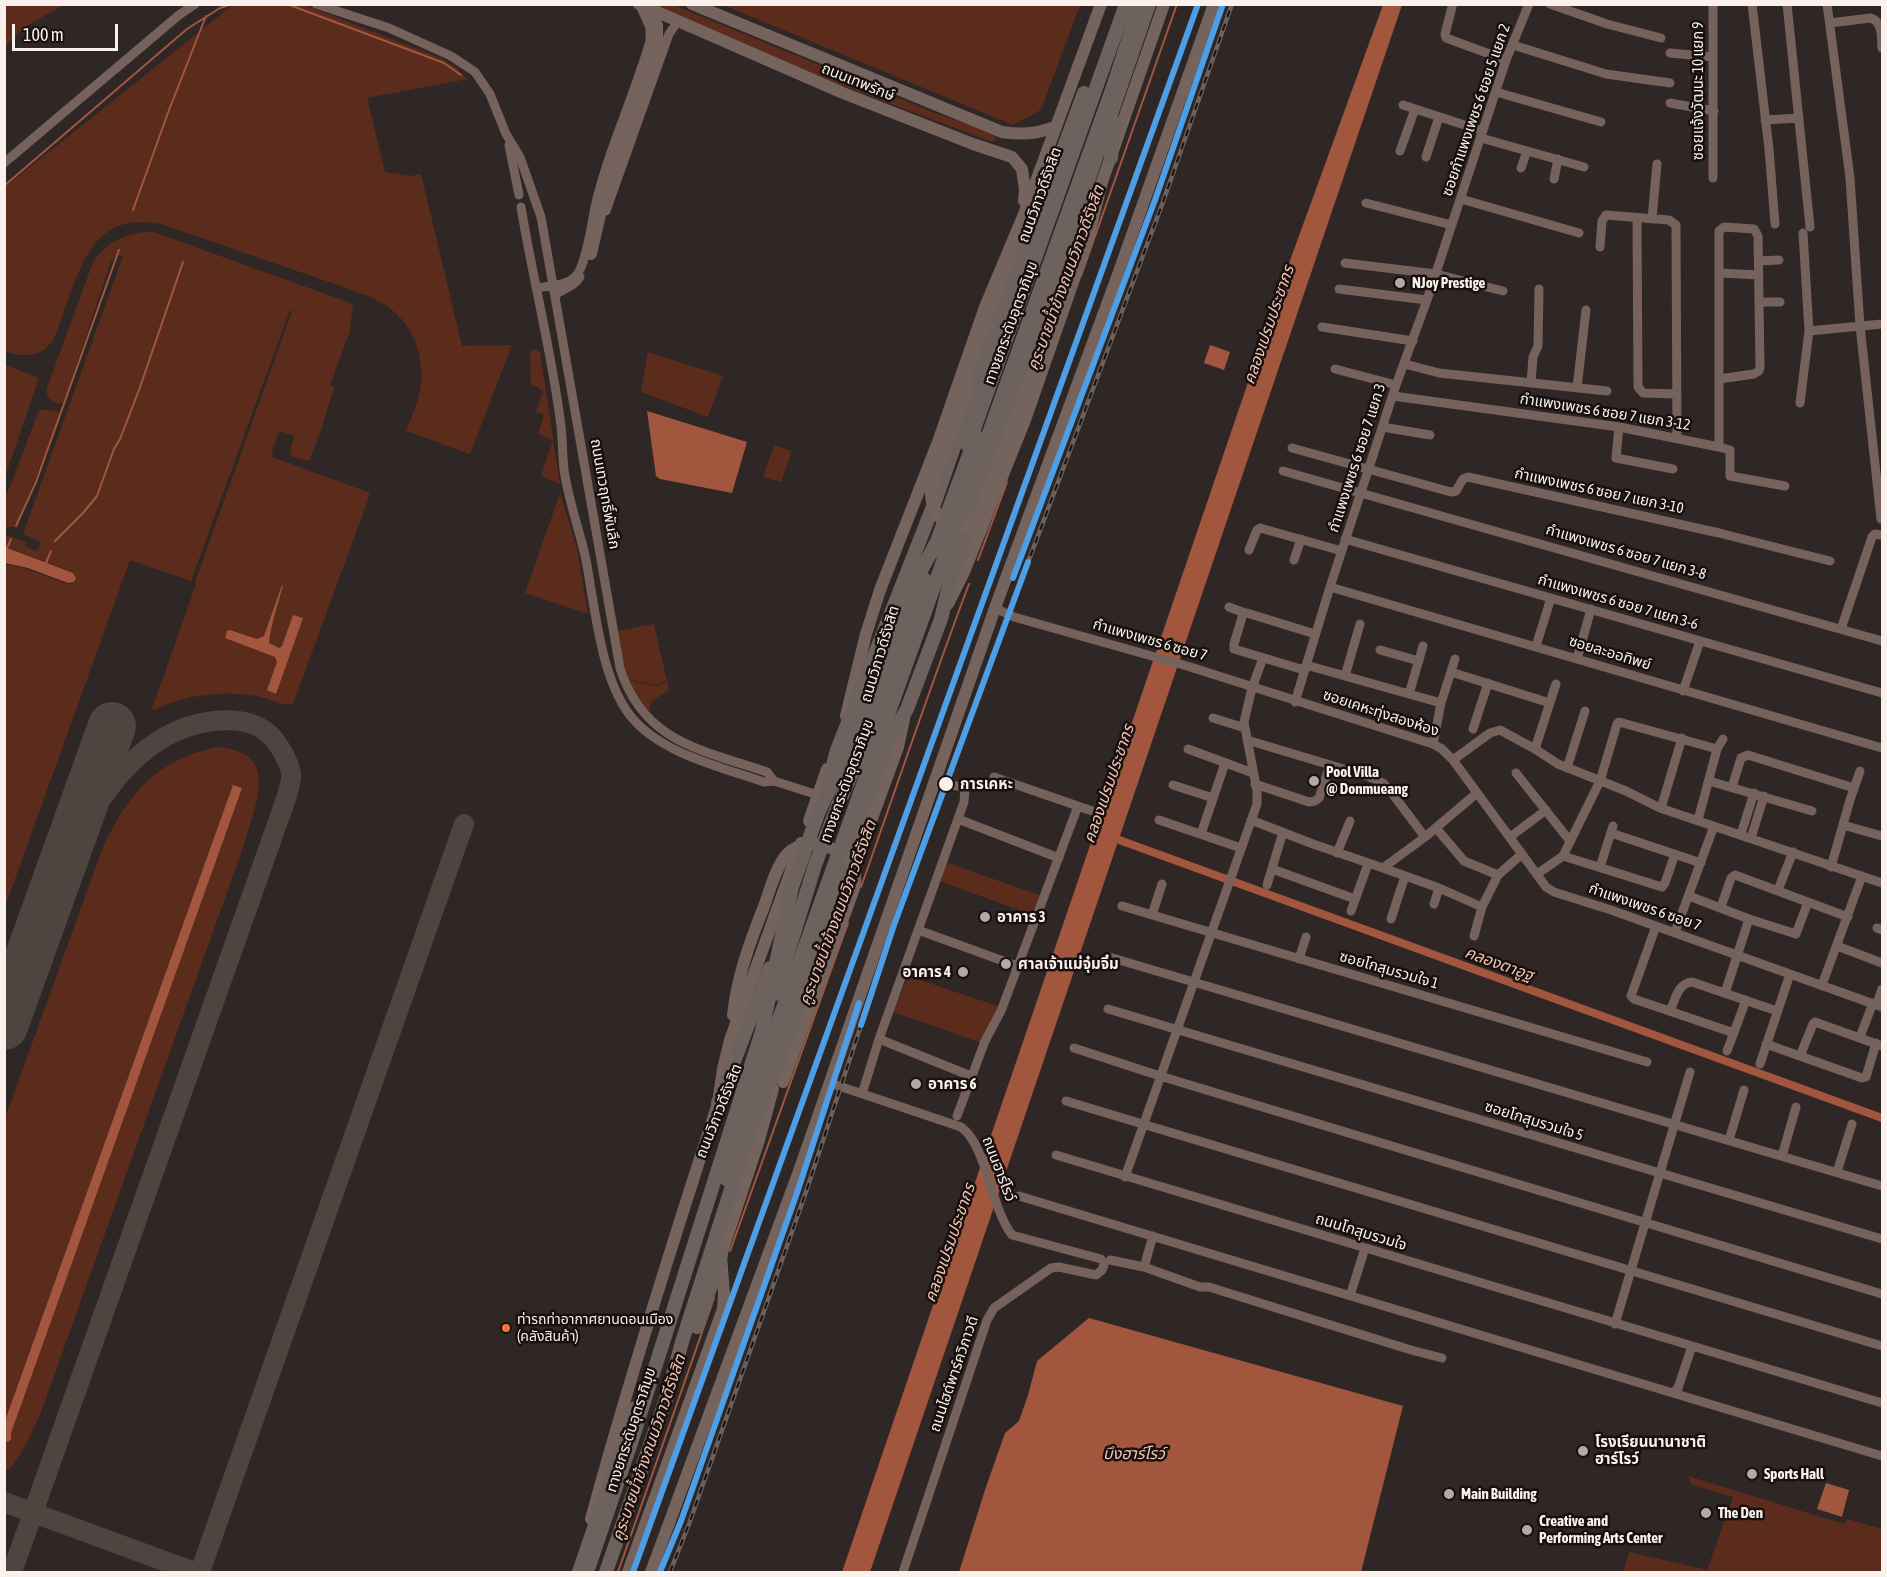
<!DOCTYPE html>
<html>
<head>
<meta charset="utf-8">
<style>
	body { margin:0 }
	#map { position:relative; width:1887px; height:1577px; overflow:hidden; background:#2f2725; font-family:"Asap Condensed",sans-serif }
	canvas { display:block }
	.frame { position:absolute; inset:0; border:6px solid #faf0ec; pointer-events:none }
	.scale { position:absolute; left:12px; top:24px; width:106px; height:27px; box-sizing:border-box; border:3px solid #faf0ec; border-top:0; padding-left:8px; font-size:18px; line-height:21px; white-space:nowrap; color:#faf0ec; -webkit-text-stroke:4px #17100e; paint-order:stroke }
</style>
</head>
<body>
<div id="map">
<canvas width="1887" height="1577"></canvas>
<div class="frame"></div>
<div class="scale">100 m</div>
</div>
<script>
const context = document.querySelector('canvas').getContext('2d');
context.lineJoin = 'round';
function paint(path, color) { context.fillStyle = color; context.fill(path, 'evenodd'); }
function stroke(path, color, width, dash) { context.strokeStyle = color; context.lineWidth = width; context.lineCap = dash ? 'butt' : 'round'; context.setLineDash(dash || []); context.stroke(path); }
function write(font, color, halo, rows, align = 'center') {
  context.font = font + ' "Asap Condensed","Noto Sans Thai",sans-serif'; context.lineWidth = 5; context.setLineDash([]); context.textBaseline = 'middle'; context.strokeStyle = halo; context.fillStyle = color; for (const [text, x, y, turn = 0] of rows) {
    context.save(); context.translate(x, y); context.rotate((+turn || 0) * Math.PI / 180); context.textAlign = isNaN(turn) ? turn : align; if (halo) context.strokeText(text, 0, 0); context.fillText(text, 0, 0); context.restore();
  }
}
paint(new Path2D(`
	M 5,4 L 63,4 L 63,5 L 25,27 L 5,47 Z
	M 234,4 L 305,5 L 438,57 L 455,67 L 468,79 L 367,98 L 385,172 L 410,176 L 421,174 L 462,346 L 512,345 L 470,454 L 406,431 C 412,415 420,399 421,382 C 424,351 409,318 382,303 C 373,297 362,294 352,290 L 161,224 C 94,211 82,263 63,314 C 60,322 57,332 53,340 C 42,358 22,358 5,351 L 5,187 Z
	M 657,5 L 674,5 L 935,113 L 993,133 L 996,138 L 994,141 L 990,141 L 814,75 L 655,7 Z
	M 723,5 L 1080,5 L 1041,110 L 1013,125 Z
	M 143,232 L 153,232 L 165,236 L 353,304 L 350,331 L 330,385 L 334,387 L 322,428 L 309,461 L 293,457 L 290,452 L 294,436 L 280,431 L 273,447 L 272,457 L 365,491 L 369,492 L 369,497 L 293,704 C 284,707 268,698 257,696 C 223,691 186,694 155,710 L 152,709 L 196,584 L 195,582 L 292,311 L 290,310 L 191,581 L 130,560 L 5,907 L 5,564 L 24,568 L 68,584 L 74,583 L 76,578 L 73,573 L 5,546 L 5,535 L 26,542 L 25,546 L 37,551 L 41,542 L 25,535 L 24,531 L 123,256 L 116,255 L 110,264 L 64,403 L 59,404 C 51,400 45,397 47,388 L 93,262 C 106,244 121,235 143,232 Z
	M 535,349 L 540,352 L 560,484 L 541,476 L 553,440 L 538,434 L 544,414 L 536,412 L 543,391 L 531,384 L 530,354 L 531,350 Z
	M 648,352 L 723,376 L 708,417 L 641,392 Z
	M 5,365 L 39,378 L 5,477 L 4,365 Z
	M 41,410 L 51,410 L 59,412 L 60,420 L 15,527 L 5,527 L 5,496 L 11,485 L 38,412 Z
	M 774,445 L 792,451 L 781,482 L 763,477 Z
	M 560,493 L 577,548 L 588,614 L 525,593 Z
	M 654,624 L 667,681 L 656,685 L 627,679 L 617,631 Z
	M 628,680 L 656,686 L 668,682 L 669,690 L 652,701 L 648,712 L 642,707 Z
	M 218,747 C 282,753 255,804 244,845 L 40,1415 C 32,1430 19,1465 5,1471 L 4,1121 L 103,847 C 128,794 158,758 218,747 Z
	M 945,862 L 1042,896 L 1035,916 L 939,881 Z
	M 908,976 L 1001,1007 L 982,1043 L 893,1012 Z
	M 1688,1476 L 1844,1524 L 1847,1519 L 1882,1529 L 1882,1572 L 1623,1572 L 1629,1552 L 1707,1570 L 1733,1497 L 1692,1485 Z`), '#5b2b1b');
paint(new Path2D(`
	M 1383,5 L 1402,5 L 870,1572 L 842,1572 L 1284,277 Z
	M 1210,345 L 1230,352 L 1224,370 L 1204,363 Z
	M 647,411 L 747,442 L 732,493 L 660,479 L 656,476 Z
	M 5,547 L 73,573 L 76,578 L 74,582 L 68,583 L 28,568 L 5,563 Z
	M 282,585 L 283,585 C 278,605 271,623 269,643 L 279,648 L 282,646 L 293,615 L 303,618 L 276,694 L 267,690 L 277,662 L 275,657 L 225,638 L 227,631 L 230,630 L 257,639 L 264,636 Z
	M 233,785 L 242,788 L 11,1433 L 11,1439 L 8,1442 L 5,1441 L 5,1421 Z
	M 1089,1318 L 1403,1406 L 1361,1572 L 959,1572 L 985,1490 L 1005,1433 L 1019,1421 L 1028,1395 L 1037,1361 Z
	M 1826,1483 L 1849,1490 L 1842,1517 L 1817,1509 Z`), '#a2563d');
stroke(new Path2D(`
	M 287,4 L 444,63 L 461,75
	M 4,186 L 187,29 L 220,8 L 233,4
	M 133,210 L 169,110 L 206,16
	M 1081,276 L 1177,4
	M 16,526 L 36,482 L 119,250
	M 55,541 L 83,513 L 97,496 L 114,449 L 120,439 L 139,390 L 183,262
	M 7,548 L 11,539
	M 978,560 L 1007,482
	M 46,563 L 51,551
	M 861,887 C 897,786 931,684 969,584
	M 730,1251 L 848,923
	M 618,1572 L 714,1298`), '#a2563d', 2);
stroke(new Path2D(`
	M 1111,837 L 1882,1118`), '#a2563d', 8);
stroke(new Path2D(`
	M 4,1502 L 194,1572
	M 12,1572 L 287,796 C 288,790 292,780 291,774 C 290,763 278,742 269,734 C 254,721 234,719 214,721 C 136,730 98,801 63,862
	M 200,1572 L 464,824`), '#4e4440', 20);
stroke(new Path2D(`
	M 4,1026 L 112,726`), '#4e4440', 48);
stroke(new Path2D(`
	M 316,4 L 389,28 L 451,56 L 475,72 L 490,94 L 506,134 L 520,157 L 541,217 L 620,668 C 643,742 702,750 767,772 L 774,781
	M 1550,4 L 1607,24 L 1661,38
	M 1752,4 L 1769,149 L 1775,224
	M 1787,4 L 1810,227
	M 1827,4 L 1850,178 L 1860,326 L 1881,519
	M 1452,7 L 1445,34 L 1446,38 L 1506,60
	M 1830,23 L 1870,18 C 1883,21 1881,37 1882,48
	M 1513,45 L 1606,74 L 1670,83
	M 1670,53 L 1713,57
	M 1496,92 L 1601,122
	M 1670,103 L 1714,111
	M 1403,105 L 1483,131
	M 1765,120 L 1799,118
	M 1481,138 L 1584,167
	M 509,145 L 519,195
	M 1400,151 L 1415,109
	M 1426,157 L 1439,117
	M 4,163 L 179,15 L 195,4
	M 1521,168 L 1527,151
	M 1713,178 L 1713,4
	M 1554,179 L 1558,159
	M 1461,199 L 1579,233
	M 1366,203 L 1452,225
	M 521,207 C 533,280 552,353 561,426 C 563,443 562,460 565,476 C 570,505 580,532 586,560 C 595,607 601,684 634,720 C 664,754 721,767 764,782 L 774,781 L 818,795
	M 606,211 L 669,34 L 678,21
	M 1637,218 L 1638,387 L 1643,393 L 1677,394
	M 1652,219 L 1657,164
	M 1600,247 L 1602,221 L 1606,215 L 1669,220 L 1676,225 L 1677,437
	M 1759,261 L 1779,260
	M 1345,263 L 1436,274 L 1503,291
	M 1719,273 L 1759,275
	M 536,288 C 548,286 566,286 575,277 C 586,267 592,222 595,207 C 608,150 634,97 650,41 L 650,28 L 640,5
	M 1339,289 L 1427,300
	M 555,295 C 564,288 573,288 580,277
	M 1760,302 L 1780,302
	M 1322,327 L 1413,341
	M 1809,331 L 1882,324
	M 1405,364 L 1439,373 L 1607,391
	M 1335,369 L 1396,385
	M 1531,383 L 1533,357 L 1538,346 L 1539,289
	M 1577,388 L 1586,310
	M 1393,396 L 1619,427 L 1719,447 L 1730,450 L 1730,476 L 1785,486
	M 1800,403 L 1809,331 L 1803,233
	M 1382,427 L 1430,435
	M 1619,427 L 1616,458 L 1673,469
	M 1719,447 L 1719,231 L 1724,227 L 1754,229 L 1758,236 L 1760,367 L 1759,371 L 1754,374 L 1719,379
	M 1292,448 L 1451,492 L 1456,491 L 1463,479 L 1468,477 L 1719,533 L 1830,561
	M 1283,471 L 1882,641
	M 1345,539 L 1882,693
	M 1249,550 L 1257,530 L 1260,528 L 1342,551
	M 1294,560 L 1301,539
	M 1330,587 L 1882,748
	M 1229,607 L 1245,613
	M 995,608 L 1014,617 L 1187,666 L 1433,744 L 1442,749 L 1453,760 L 1546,887 L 1554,892 L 1611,910 L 1882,1007
	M 1841,629 L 1872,537 L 1875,534 L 1882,535
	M 1536,646 L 1551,598
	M 1380,650 L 1419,661
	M 1577,659 L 1591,609
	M 1306,665 L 1441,703
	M 1304,670 L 1234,649 L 1234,644 L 1243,614 L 1247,613 L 1315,634
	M 1451,672 L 1550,703
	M 1345,676 L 1360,624
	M 1683,691 L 1700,641
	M 1409,694 L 1423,646
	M 1295,702 L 1330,587 L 1396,385 L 1427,300 L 1506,60 L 1529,4
	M 1213,718 L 1245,728
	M 1473,729 L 1488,683
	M 1247,740 L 1367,776 L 1383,783 L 1388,788 L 1425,837
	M 1433,744 L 1441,703 L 1455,659
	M 1188,749 L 1253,773
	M 1535,749 L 1556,684
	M 1453,760 L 1490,733 L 1500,730 L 1535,749 L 1558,764 L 1626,791 L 1660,808 L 1882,883
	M 1567,768 L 1585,711
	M 1516,773 L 1570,841
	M 994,777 L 1098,813
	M 1709,781 L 1812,811
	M 1255,784 L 1309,802 L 1315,801 L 1319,798 L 1330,765
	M 1173,785 L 1213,798
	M 1732,787 L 1741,758 L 1748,755 L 1854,788
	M 1661,808 L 1682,738
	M 958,819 L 1059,858
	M 1159,820 L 1241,848
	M 1251,820 L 1313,844 L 1383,868 L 1425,837 L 1477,793
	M 1698,820 L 1717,749 L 1723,739
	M 1843,825 L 1882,836
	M 1611,833 L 1701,863
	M 1201,834 L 1225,763
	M 1741,834 L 1754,793
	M 1510,837 L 1546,810
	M 1751,838 L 1764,796
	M 1337,853 L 1350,821
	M 1563,856 L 1662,887 L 1665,883 L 1675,854
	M 1600,867 L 1613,826
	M 1831,867 L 1850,800 L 1860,771
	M 1383,868 L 1439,888 L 1482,907 L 1498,875 L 1464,861 L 1436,828
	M 1272,869 L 1355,899
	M 1537,874 L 1563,856 L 1600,781 L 1617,724 L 1619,722 L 1717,749
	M 1498,875 L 1522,854
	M 1267,885 L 1283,832
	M 1778,890 L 1793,852
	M 1689,896 L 1749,919 L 1725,993
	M 1434,904 L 1439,888
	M 1122,906 L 1647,1062
	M 1721,907 L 1731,878 L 1735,875 L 1848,917
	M 1351,911 L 1368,864
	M 1152,915 L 1162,884
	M 1391,919 L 1405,876
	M 1749,919 L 1796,934 L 1808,902
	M 1656,926 L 1631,996 L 1634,999 L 1734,1033
	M 1877,928 L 1882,930
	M 918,930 L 1017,966
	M 1675,932 L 1714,826
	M 1474,936 L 1482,907
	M 1837,946 L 1882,963
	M 1109,957 L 1882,1186
	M 1299,959 L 1306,937
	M 1822,985 L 1862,876
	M 1877,1004 L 1882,989
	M 1108,1009 L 1882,1239
	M 1670,1011 C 1675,1000 1678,983 1692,982 L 1777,1011
	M 1860,1037 L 1873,1003
	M 879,1039 L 971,1076
	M 1766,1044 L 1862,1078 L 1866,1077 L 1876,1043
	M 1074,1048 L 1160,1076 L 1882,1294
	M 1727,1051 L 1746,1000
	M 1800,1056 L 1813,1024 L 1815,1022 L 1882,1046
	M 1760,1064 L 1790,974
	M 830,1083 L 961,1127 C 987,1146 990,1206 1012,1235 L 1101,1259
	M 862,1094 L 879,1039 L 964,802 L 965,788 L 936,781
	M 1066,1101 L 1882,1346
	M 957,1116 L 985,1041 L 1001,1011 L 1078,806
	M 1729,1140 L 1744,1090
	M 1056,1155 L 1882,1403
	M 1782,1156 L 1796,1107
	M 1837,1172 L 1852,1124
	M 1125,1177 L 1257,804 L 1257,791 L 1244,722 L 1252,688 L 1263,658
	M 1019,1196 L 1882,1456
	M 1110,1260 L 1144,1267 L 1200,1287 L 1209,1287 L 1411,1350 L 1442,1358
	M 1144,1267 L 1153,1236
	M 1350,1296 L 1365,1248
	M 1615,1324 L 1690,1072
	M 1673,1393 L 1678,1388 L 1692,1346
	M 903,1572 L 987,1320 L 994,1308 L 1051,1268 L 1059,1267 L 1096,1275 L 1102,1270 L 1104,1265`), '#75625c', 9);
stroke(new Path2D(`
	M 639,4 L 843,93 L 973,144 L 1012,157 L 1022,169 L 1025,190 L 1024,201
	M 692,4 L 1002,132 C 1021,135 1036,134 1055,127
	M 591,254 L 605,193
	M 969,384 L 1018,248
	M 948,604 L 964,572 L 1025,420 L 1088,239 L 1102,182 L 1164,4
	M 846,716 L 866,634 L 880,590 L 938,442 L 985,307 L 1024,214 L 1101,4
	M 809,821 L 827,769
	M 851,876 L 898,747 L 904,719
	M 733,1015 C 737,978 749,944 763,909
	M 591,1519 C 629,1379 673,1241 718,1103 L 723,1069 L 730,1040 L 801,843
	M 628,1572 L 723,1309 L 724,1294 L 721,1255 L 759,1140 L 773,1089
	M 651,1572 L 799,1171 L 995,608 L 1116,280 L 1214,4`), '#75635d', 12);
stroke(new Path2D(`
	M 1111,158 L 1114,122
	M 968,446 L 1126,4
	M 828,784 L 837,750 L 936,499 L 965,415 L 1084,93
	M 801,981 L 829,899 L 887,744 L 907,709 L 941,619 L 951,578 L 1149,4
	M 775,994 L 795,930
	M 718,1103 L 770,968
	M 697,1327 L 721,1255
	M 579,1572 L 635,1408
	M 606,1572 L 668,1393 L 682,1342 L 754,1118`), '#6e625e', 14);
const rail = new Path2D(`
	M 633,1572 L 1198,4
	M 670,1572 L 689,1524 L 806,1192 L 894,925 L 945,784 L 1163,202 L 1232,4`);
stroke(rail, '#6c605c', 4.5);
stroke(rail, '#17100e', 2, [7]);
stroke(new Path2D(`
	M 605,193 L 657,47 L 657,25 L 648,4
	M 969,384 L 931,488 C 929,517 954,541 978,517 L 1032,373
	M 763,909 C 769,893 776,866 787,854 C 809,831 859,851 855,884 C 855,888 852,893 851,897 L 783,1082`), '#75635d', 12);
stroke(new Path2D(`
	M 933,552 L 976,436
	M 795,930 L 815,865 L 838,805 L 881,706 L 924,579
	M 751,1129 L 780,1057 L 841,889 L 843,875 L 837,856
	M 726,1179 L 769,1047 L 1114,84 L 1140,4
	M 587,1572 L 631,1443 L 762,1031 L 792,887 L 819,811 L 843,760 L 869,699 L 908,595 L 936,543`), '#6e625e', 14);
stroke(new Path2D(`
	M 1013,578 L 1155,200 L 1223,4
	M 861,1025 L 894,925 L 1028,562
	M 633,1572 L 1198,4
	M 660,1572 L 681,1521 L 798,1190 L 859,1003`), '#4d9ee5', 6);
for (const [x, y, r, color] of [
	[1400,283,6,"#b3aaa6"],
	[1314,781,6,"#b3aaa6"],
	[946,784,8,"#faf0ec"],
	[985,917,6,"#b3aaa6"],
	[1006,964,6,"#b3aaa6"],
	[963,972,6,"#b3aaa6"],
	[916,1084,6,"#b3aaa6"],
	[506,1328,5,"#f57335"],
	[1583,1451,6,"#b3aaa6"],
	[1752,1474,6,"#b3aaa6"],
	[1449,1494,6,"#b3aaa6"],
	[1706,1513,6,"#b3aaa6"],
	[1527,1530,6,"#b3aaa6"]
]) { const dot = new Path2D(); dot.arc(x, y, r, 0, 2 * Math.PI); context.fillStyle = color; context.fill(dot); stroke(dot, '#17100e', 2); }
write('14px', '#faf0ec', '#17100e', [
	["ท่ารถท่าอากาศยานดอนเมือง",517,1320],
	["(คลังสินค้า)",517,1337]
], 'left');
write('15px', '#faf0ec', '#17100e', [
	["ถนนเทพรักษ์",858,82,22],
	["ซอยแจ้งวัฒนะ 10 แยก 9",1698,91,-90],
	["ซอยกำแพงเพชร 6 ซอย 5 แยก 2",1476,110,-71],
	["ถนนวิภาวดีรังสิต",1040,195,-70],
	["ทางยกระดับอุตราภิมุข",1011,323,-70],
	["กำแพงเพชร 6 ซอย 7 แยก 3-12",1605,412,9],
	["กำแพงเพชร 6 ซอย 7 แยก 3",1357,458,-72],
	["กำแพงเพชร 6 ซอย 7 แยก 3-10",1599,491,12],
	["ถนนเทวฤทธิ์พันลึก",605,494,80],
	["กำแพงเพชร 6 ซอย 7 แยก 3-8",1626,552,16],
	["กำแพงเพชร 6 ซอย 7 แยก 3-6",1618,602,16],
	["กำแพงเพชร 6 ซอย 7",1150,640,16],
	["ซอยละออทิพย์",1610,653,17],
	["ถนนวิภาวดีรังสิต",880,654,-73],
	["ซอยเคหะทุ่งสองห้อง",1381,713,18],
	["ทางยกระดับอุตราภิมุข",847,781,-70],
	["กำแพงเพชร 6 ซอย 7",1645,907,19],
	["ซอยโกสุมรวมใจ 1",1389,970,16],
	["ถนนวิภาวดีรังสิต",719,1111,-68],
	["ซอยโกสุมรวมใจ 5",1534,1121,17],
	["ถนนฮาร์โรว์",999,1169,69],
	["ถนนโกสุมรวมใจ",1361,1232,17],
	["ถนนไฮด์พาร์ควิภาวดี",954,1374,-71],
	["ทางยกระดับอุตราภิมุข",631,1430,-72]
]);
write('bold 15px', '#faf0ec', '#17100e', [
	["NJoy Prestige",1412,283],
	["Pool Villa",1326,772],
	["@ Donmueang",1326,789],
	["อาคาร 3",997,917],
	["ศาลเจ้าแม่จุ๋มจิ๋ม",1018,964],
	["อาคาร 4",951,972,"right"],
	["อาคาร 6",928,1084],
	["โรงเรียนนานาชาติ",1595,1442],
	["ฮาร์โรว์",1595,1459],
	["Sports Hall",1764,1474],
	["Main Building",1461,1494],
	["The Den",1718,1513],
	["Creative and",1539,1521],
	["Performing Arts Center",1539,1538]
], 'left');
write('bold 15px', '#faf0ec', '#17100e', [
	["การเคหะ",960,784]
], 'left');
write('italic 16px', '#f4c5b5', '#17100e', [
	["คูระบายน้ำข้างถนนวิภาวดีรังสิต",1066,278,-70],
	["คลองเปรมประชากร",1269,325,-71],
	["คลองเปรมประชากร",1109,784,-71],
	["คูระบายน้ำข้างถนนวิภาวดีรังสิต",838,913,-70],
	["คลองตาอูฐ",1499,964,20],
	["คลองเปรมประชากร",950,1243,-71],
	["คูระบายน้ำข้างถนนวิภาวดีรังสิต",649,1448,-71],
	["บึงฮาร์โรว์",1134,1454]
]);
</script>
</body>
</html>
